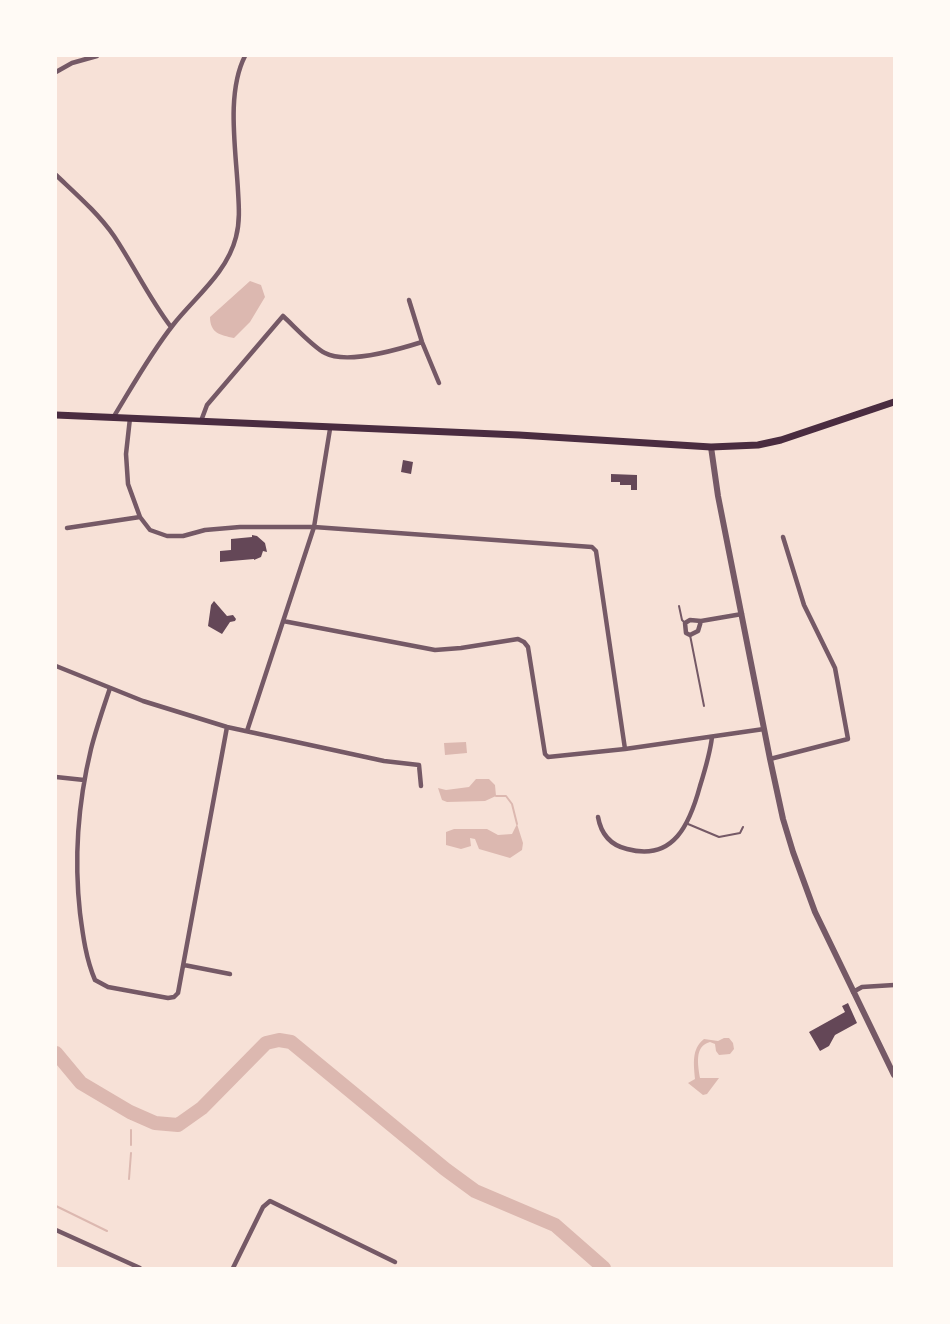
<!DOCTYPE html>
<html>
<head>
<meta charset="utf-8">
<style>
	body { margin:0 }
	#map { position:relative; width:950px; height:1324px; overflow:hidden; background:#f7e1d7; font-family:"Fira Sans",sans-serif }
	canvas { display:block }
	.frame { position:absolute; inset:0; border:57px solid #fffaf5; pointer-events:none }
</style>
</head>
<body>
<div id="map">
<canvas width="950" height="1324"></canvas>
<div class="frame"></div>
</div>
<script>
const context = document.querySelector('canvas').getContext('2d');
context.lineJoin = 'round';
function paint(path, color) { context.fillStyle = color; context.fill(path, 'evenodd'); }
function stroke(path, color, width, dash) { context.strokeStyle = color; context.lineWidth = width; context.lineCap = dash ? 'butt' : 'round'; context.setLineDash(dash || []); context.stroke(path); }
paint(new Path2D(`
	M 250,281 L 261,285 L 265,297 L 250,322 L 234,338 C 220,335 210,333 210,317 Z
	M 466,742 L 467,753 L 445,755 L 444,743 Z
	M 476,779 L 489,779 L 495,785 L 496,796 L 485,801 L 447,802 L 442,800 L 438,788 L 446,790 L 469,787 Z
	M 517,824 L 523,843 L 522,850 L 510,858 L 479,849 L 475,839 L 470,838 L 471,846 L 461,849 L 446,845 L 446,832 L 454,829 L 487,829 L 498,835 L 512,834 Z
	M 724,1038 L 729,1038 L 733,1043 L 734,1049 L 730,1054 L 719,1055 L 716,1051 L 715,1044 L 710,1042 C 694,1046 698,1065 700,1078 L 719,1078 L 707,1094 L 703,1095 L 688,1083 L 695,1079 C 694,1065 691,1049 704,1039 L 718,1041 Z`), '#dcb8b0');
stroke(new Path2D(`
	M 496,796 L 506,796 L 512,804 L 517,824
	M 130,1112 L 131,1119
	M 131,1130 L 131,1145
	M 129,1179 L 131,1153
	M 56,1206 L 107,1231`), '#dcb8b0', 2);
stroke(new Path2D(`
	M 56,1053 L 81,1083 L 130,1112 L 155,1123 L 178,1125 L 202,1108 L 266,1043 L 279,1040 L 291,1042 L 445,1169 L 475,1191 L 555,1225 L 604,1268`), '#dcb8b0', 14);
paint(new Path2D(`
	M 403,460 L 413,462 L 411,474 L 401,472 Z
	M 611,474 L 637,475 L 637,490 L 631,490 L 631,485 L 620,485 L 620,482 L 611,482 Z
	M 252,535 L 257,536 L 265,543 L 267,552 L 263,551 L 261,557 L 254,560 L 254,559 L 220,562 L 220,551 L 231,550 L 231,539 L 252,537 Z
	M 214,601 L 227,616 L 233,615 L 236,619 L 235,621 L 230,622 L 222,634 L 208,626 L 211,605 Z
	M 848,1003 L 857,1023 L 835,1035 L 829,1046 L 820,1051 L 809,1032 L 845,1012 L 842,1006 Z`), '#644757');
stroke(new Path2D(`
	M 679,606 L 682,620 L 685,623
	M 690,635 L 704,706
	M 688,824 L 719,837 L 740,833 L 743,827`), '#755966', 2);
stroke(new Path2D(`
	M 56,72 L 72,63 L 97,56
	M 56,175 C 76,194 98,213 114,236 C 134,266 149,298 171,327
	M 409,300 L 422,342 L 439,383
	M 113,418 C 132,387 150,354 173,325 C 195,297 227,273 236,237 C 240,222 239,207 238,191 C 236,150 226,93 245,56
	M 130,418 L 126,454 L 128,484 L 140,517 L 150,530 L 167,536 L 183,536 L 205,530 L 240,527 L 314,527 L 592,547 L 596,551 L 625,749
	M 201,421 L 207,405 L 283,316 C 294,326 313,347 325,353 C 347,365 400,349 422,342
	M 67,528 L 140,517
	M 283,621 L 435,650 L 461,648 L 518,639 L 524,642 L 528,647 L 545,754 L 548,757 L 625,749 L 764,729
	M 701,621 L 698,631 L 690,635 L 686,633 L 685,623 L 690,620 L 701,621 L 742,614
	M 56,666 L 143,701 L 227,727 L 384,761 L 419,765 L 421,786
	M 110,688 C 103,709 96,729 91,749 C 78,803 74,859 80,913 C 83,936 86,959 95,980 L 108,987 L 168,998 L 174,997 L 178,993 L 227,727
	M 247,731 L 314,527 L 330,429
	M 770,759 L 848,739 L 835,668 L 804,605 L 783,537
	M 56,777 L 84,780
	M 598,817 C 601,834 610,845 627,849 C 674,862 690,823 700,786 C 705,770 710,754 712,737
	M 184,965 L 230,974
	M 853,992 L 862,987 L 894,985
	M 56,1230 L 140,1268
	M 233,1268 L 263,1207 L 270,1201 L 395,1262`), '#755966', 4.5);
stroke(new Path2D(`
	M 711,447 L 718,496 L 770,759 L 783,819 L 793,852 L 815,912 L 894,1075`), '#755966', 6);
stroke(new Path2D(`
	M 56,415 L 519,435 L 711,447 L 758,445 L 781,440 L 894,402`), '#4a2c40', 7);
</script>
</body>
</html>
